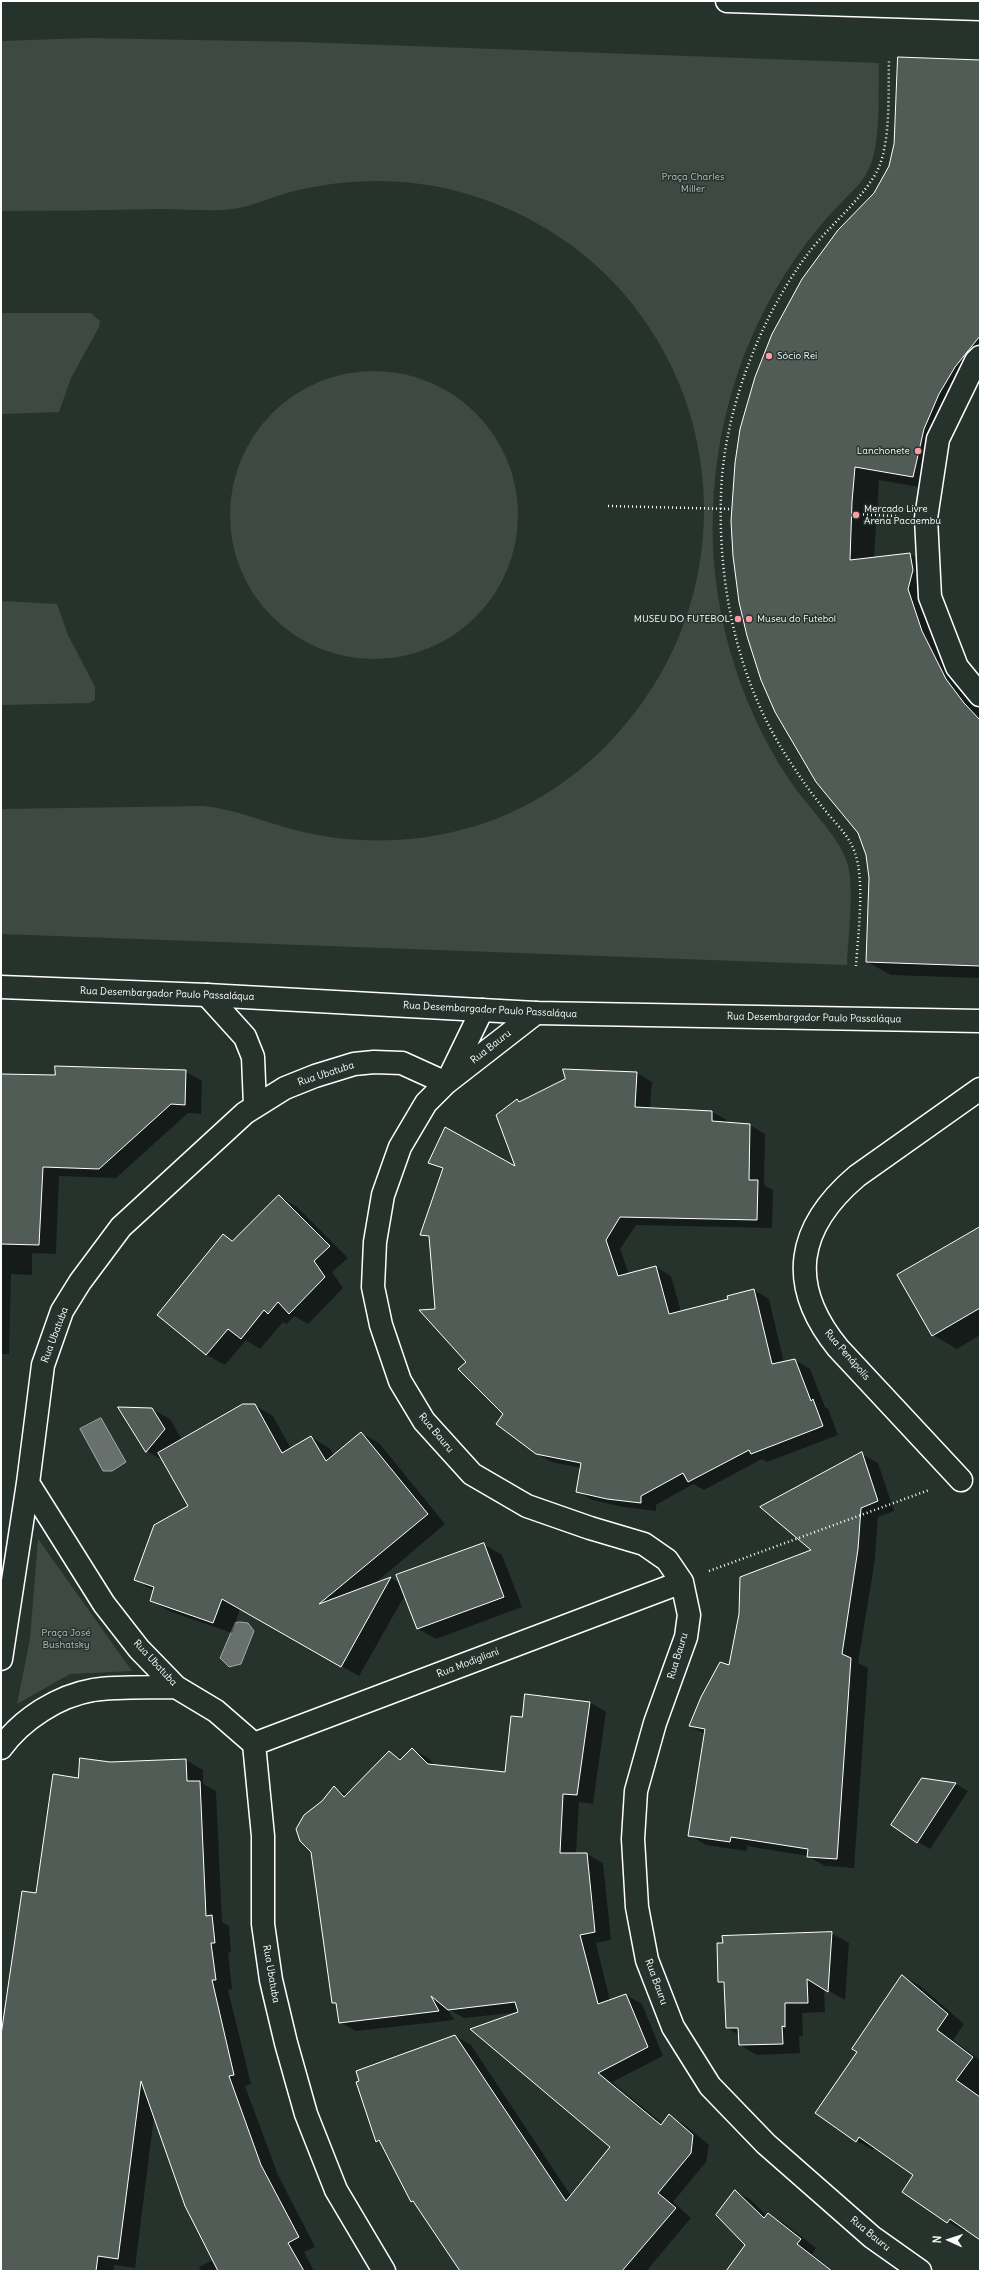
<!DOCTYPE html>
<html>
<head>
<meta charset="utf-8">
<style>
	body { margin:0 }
	#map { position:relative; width:981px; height:2272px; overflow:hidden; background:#26332d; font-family:Delius,sans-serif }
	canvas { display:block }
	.frame { position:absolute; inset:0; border:2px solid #fff; pointer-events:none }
	.north { position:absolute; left:929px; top:2220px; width:40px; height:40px; -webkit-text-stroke:3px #26332d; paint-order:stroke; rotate:273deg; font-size:11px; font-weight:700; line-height:16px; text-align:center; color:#fff }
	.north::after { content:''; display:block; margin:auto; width:14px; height:18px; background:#fff; clip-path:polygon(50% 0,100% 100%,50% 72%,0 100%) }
</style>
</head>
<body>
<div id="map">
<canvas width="981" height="2272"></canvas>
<div class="frame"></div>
<div class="north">N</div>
</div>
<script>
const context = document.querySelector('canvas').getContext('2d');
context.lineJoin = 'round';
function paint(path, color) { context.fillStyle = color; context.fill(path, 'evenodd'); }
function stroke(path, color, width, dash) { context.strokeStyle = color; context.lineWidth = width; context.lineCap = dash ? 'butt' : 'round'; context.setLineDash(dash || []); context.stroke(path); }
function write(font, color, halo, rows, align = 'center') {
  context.font = font + ' Delius,sans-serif'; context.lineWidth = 3; context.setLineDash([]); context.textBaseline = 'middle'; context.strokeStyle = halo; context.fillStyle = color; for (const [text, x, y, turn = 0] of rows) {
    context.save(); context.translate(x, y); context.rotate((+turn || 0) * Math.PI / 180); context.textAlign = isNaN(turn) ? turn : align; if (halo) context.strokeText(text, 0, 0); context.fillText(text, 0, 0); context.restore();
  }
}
paint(new Path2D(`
	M 88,38 L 301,42 L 879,63 C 878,92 881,141 870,166 C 864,182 851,192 840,204 C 827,217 815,231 805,245 C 747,323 716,415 713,511 C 709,604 737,700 788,778 C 804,803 839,836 847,862 C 855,888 848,936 847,965 L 1,934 L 1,809 L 203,806 C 235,809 264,822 295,830 C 350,844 407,844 461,830 C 515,817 566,786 605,747 C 786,566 709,260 460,192 C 405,177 349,178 294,191 C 274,196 254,206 233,209 C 210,212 184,209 161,209 C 108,210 54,211 1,211 L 1,41 Z
	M 1,313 L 91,313 L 100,321 L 99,327 L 71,378 L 59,412 L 1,414 Z
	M230 515a144 144 0 1 1 288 0a144 144 0 1 1-288 0Z
	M 1,601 L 57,604 L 68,635 L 95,687 L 95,700 L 89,703 L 1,705 Z
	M 38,1539 L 132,1671 L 70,1674 L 17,1704 L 30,1639 Z`), '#3e4944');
const water = new Path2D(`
	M 101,1418 L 126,1462 L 112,1471 L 103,1471 L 80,1429 Z
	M 240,1622 L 248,1623 L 254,1631 L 241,1664 L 229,1667 L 220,1658 L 235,1623 Z`);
paint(water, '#67706c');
stroke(water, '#a4a9a7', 1);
paint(new Path2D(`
	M 980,61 L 980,380 L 963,407 L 948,443 L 936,490 L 879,480 L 874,558 L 910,554 L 933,567 L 962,680 L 980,707 L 980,978 L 891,975 L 867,962 L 869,870 L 867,855 L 859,833 L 824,790 L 798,752 L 776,712 L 773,334 L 794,293 L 811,267 L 874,194 Z
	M 185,1071 L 202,1081 L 201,1114 L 188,1113 L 116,1178 L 59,1176 L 56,1254 L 32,1253 L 32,1275 L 11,1274 L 9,1354 L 1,1354 L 1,1075 L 56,1076 Z
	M 637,1073 L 652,1082 L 650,1108 L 712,1112 L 727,1120 L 727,1123 L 750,1125 L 765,1134 L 764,1185 L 773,1190 L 772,1228 L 636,1225 L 620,1249 L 629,1274 L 656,1267 L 671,1276 L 681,1312 L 729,1299 L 754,1290 L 769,1299 L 784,1363 L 795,1360 L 810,1369 L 825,1407 L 828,1409 L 838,1435 L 767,1462 L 762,1459 L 704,1490 L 693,1484 L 656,1505 L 656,1511 L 623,1507 L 592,1500 L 577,1491 L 581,1468 L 552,1462 L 536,1453 L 504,1414 L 468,1362 L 436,1310 L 430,1239 L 421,1234 L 443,1170 L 430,1162 L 517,1169 L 517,1101 L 520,1102 Z
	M 279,1196 L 297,1207 L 348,1258 L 332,1272 L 343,1288 L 308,1324 L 294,1316 L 287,1324 L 283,1322 L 260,1349 L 246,1340 L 225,1365 L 207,1355 L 159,1315 L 224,1236 L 233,1241 Z
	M 980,1228 L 980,1335 L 957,1349 L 933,1335 Z
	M 254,1405 L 273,1416 L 291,1449 L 311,1437 L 329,1448 L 334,1455 L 361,1433 L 379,1443 L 445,1524 L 373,1585 L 391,1578 L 401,1584 L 483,1544 L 502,1555 L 522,1607 L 436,1639 L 417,1628 L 405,1595 L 359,1676 L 240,1609 L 232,1633 L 169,1611 L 151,1600 L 153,1590 L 135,1580 L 189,1507 L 164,1461 L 147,1451 L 120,1408 L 152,1409 L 170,1419 L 182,1440 Z
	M 861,1454 L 878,1463 L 894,1511 L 878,1517 L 875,1559 L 858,1663 L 868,1668 L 854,1868 L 825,1866 L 808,1856 L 747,1846 L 747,1851 L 706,1845 L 690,1835 L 705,1734 L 690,1726 L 730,1666 L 813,1550 Z
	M 590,1702 L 606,1712 L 593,1804 L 579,1802 L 576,1854 L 587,1854 L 603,1863 L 611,1940 L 596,1943 L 610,2001 L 626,1995 L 642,2004 L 663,2056 L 612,2082 L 663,2124 L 670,2116 L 685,2125 L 709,2145 L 706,2162 L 673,2202 L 691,2218 L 648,2269 L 650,2271 L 461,2271 L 417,2205 L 411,2202 L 381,2143 L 377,2141 L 455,2036 L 471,2045 L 571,2196 L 612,2147 L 519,2012 L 464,2018 L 448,2009 L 454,2020 L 356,2031 L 340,2022 L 338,2005 L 333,2003 L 323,1802 L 334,1788 L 347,1795 L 389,1752 L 402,1759 L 412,1749 L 428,1758 L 435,1765 L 506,1774 L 523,1718 Z
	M 186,1760 L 203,1770 L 203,1784 L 216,1791 L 222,1922 L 229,1926 L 231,1952 L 228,1953 L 232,1989 L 228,1990 L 251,2084 L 245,2086 L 278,2175 L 315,2247 L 304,2252 L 314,2271 L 201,2271 L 199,2267 L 213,2260 L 154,2116 L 135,2268 L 114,2265 L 114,2271 L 1,2271 L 1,2046 L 37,1894 L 78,1779 L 110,1763 Z
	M 923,1779 L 956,1784 L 968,1791 L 930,1849 L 918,1842 Z
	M 831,1933 L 849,1943 L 845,2000 L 824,1988 L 825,2012 L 802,2013 L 803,2036 L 799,2036 L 800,2053 L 757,2055 L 740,2045 L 739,2035 L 727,2028 L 725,1985 L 719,1981 Z
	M 902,1976 L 919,1985 L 964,2024 L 953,2040 L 980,2060 L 980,2239 L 966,2229 L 964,2231 L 948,2222 L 903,2191 L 915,2174 L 875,2147 L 873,2150 L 857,2141 L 858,2052 Z
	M 735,2191 L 751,2200 L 767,2216 L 768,2214 L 784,2223 L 816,2248 L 812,2254 L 834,2271 L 735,2271 L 746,2244 Z`), '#0007');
const building = new Path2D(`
	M 898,57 L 980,60 L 980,336 L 955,367 L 939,394 L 924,429 L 913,477 L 855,467 L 852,502 L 850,560 L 910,553 L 913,570 L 908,589 L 922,631 L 946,679 L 964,703 L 980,720 L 980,966 L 866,962 L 869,878 L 866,855 L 858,833 L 816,782 L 775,712 L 761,680 L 747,636 L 739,602 L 733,556 L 731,521 L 735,463 L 740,429 L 755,377 L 772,334 L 802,279 L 838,230 L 874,193 L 889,166 L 894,144 Z
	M 55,1066 L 186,1070 L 185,1105 L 171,1104 L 99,1169 L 43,1167 L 39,1245 L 1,1244 L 1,1074 L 55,1075 Z
	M 563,1069 L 637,1072 L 635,1107 L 712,1111 L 712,1121 L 750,1124 L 749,1180 L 758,1180 L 757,1220 L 620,1217 L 606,1240 L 618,1276 L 656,1266 L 669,1314 L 728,1299 L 727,1296 L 754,1289 L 772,1364 L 795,1359 L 811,1401 L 813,1399 L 823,1426 L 751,1454 L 749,1450 L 688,1482 L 683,1473 L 641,1496 L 641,1503 L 607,1499 L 576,1492 L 581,1463 L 536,1454 L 496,1424 L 503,1414 L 458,1369 L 466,1362 L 419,1310 L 435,1309 L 429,1236 L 420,1235 L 443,1168 L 428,1163 L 445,1127 L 515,1166 L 496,1115 L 517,1099 L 519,1102 L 565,1079 Z
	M 279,1195 L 330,1246 L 314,1261 L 325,1277 L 289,1314 L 278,1302 L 268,1314 L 264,1310 L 241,1339 L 228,1329 L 206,1355 L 157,1315 L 223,1234 L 232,1241 Z
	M 980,1227 L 980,1308 L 932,1336 L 897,1275 Z
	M 243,1404 L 255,1404 L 282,1453 L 311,1436 L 326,1461 L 361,1432 L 428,1514 L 319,1604 L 391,1577 L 341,1667 L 222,1599 L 213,1623 L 150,1601 L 154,1587 L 134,1580 L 154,1525 L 188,1506 L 158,1453 Z
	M 118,1407 L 152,1408 L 165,1429 L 146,1452 Z
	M 862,1452 L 878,1501 L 861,1508 L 858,1549 L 842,1654 L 851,1658 L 837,1859 L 807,1857 L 808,1849 L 731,1837 L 730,1842 L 688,1836 L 705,1729 L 689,1726 L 701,1697 L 720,1662 L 729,1665 L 739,1614 L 740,1577 L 811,1550 L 760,1507 Z
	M 484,1543 L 504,1597 L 417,1629 L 396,1575 Z
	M 525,1694 L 590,1702 L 577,1795 L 563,1794 L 560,1853 L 587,1853 L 595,1932 L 580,1935 L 598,2004 L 626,1994 L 648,2047 L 598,2073 L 661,2125 L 669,2114 L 693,2135 L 691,2153 L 658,2193 L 676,2208 L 622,2271 L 460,2271 L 413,2201 L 411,2202 L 379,2140 L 376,2142 L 356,2082 L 359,2081 L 356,2071 L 455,2035 L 566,2201 L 610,2147 L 470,2029 L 518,2012 L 515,2002 L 448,2010 L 431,1996 L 439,2011 L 339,2023 L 336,2003 L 332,2003 L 311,1852 L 300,1841 L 296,1829 L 304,1815 L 322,1801 L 334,1786 L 344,1797 L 389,1751 L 400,1760 L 412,1748 L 428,1764 L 505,1772 L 511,1716 L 522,1717 Z
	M 80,1758 L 110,1762 L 186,1759 L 187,1781 L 200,1781 L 206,1916 L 212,1915 L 215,1943 L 211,1943 L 216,1980 L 212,1980 L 234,2075 L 229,2076 L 261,2165 L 299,2237 L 288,2243 L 304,2271 L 218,2271 L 185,2206 L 141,2081 L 118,2259 L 98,2256 L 96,2271 L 1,2271 L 1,2035 L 22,1891 L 36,1893 L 53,1774 L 78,1778 Z
	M 922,1778 L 956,1783 L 917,1843 L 891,1825 Z
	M 832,1932 L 828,1992 L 807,1979 L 808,2003 L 785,2003 L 785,2027 L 782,2026 L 783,2044 L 739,2045 L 738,2028 L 726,2028 L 724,1982 L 718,1982 L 717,1943 L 723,1943 L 722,1936 Z
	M 902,1975 L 948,2014 L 937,2030 L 973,2057 L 956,2080 L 980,2097 L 980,2240 L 950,2219 L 947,2223 L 902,2192 L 913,2175 L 859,2137 L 856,2142 L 815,2113 L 857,2052 L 852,2049 Z
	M 735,2190 L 764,2218 L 768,2213 L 801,2239 L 797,2244 L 832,2271 L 726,2271 L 745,2245 L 716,2215 Z`);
paint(building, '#515c57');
stroke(building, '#fff', 1);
const minor = new Path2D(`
	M 980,357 L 976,361 L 938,439 L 926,518 L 930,597 L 957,667 L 980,695
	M 207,995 L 245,1037 L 253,1057 L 255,1106
	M 536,1013 L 446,1083 L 426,1103 L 400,1147 L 383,1195 L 375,1242 L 373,1287 L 381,1325 L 400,1381 L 424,1421 L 472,1474 L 527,1506 L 590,1528 L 644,1544 L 667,1560 L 682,1582 L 689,1615 L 686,1637 L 655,1723 L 636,1791 L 633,1839 L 637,1907 L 647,1960 L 673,2027 L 710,2086 L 766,2144 L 872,2237 L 920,2271
	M 450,1076 L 482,1010
	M 961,1480 L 838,1348 C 786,1284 797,1227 857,1176 L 980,1089
	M 28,1483 L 104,1604 L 139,1649 L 176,1687 L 216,1711 L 254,1744 L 263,1836 L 263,1924 L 271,1980 L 286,2043 L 306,2114 L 336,2190 L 384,2271
	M 1,1659 L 28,1483 L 43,1365 L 62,1311 L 80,1282 L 121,1227 L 245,1113 L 285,1088 L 315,1076 L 354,1064 L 374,1062 L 402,1063 L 446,1083
	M 254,1744 L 682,1582
	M 1,1748 C 22,1719 58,1696 93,1690 C 120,1686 149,1688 176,1687`);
const major = new Path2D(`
	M 727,1 L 980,9
	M 1,987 L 207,995 L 536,1013 L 980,1021`);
stroke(minor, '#fff', 25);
stroke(major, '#fff', 25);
stroke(new Path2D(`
	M 608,506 L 732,509
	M 851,514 L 896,516
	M 856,966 C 858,935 865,881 855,853 C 849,835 835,823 824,809 C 811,793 800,777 789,760 C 738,683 718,587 721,495 C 723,413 760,316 810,251 C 829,226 867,195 879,167 C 891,137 888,92 889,59
	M 709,1571 L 929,1490`), '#fff', 2.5, [1, 3]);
stroke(minor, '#26332d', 22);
stroke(major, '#26332d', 22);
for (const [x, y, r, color] of [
	[769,356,4,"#ff9aa2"],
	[918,451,4,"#ff9aa2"],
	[856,515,4,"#ff9aa2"],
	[738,619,4,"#ff9aa2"],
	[749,619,4,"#ff9aa2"]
]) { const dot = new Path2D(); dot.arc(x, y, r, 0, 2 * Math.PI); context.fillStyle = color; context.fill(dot); stroke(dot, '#26332d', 1.5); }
write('10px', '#bbbfbe', '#26332d', [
	["Praça Charles",693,177],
	["Miller",693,189],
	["Praça José",66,1633],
	["Bushatsky",66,1645]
]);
write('10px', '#fff', '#26332d', [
	["Sócio Rei",777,356],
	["Lanchonete",910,451,"right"],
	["Mercado Livre",864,509],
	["Arena Pacaembu",864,521],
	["MUSEU DO FUTEBOL",730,619,"right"],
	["Museu do Futebol",757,619]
], 'left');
write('10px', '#fff', '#26332d', [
	["Rua Desembargador Paulo Passaláqua",167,994,2],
	["Rua Desembargador Paulo Passaláqua",490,1010,3],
	["Rua Desembargador Paulo Passaláqua",814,1018,1],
	["Rua Bauru",491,1047,-38],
	["Rua Ubatuba",326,1074,-18],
	["Rua Ubatuba",55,1335,-69],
	["Rua Penápolis",847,1355,49],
	["Rua Bauru",436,1433,50],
	["Rua Bauru",678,1656,-73],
	["Rua Ubatuba",155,1663,47],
	["Rua Modigliani",468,1663,-21],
	["Rua Ubatuba",271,1974,80],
	["Rua Bauru",656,1982,70],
	["Rua Bauru",870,2234,39]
]);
</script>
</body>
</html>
